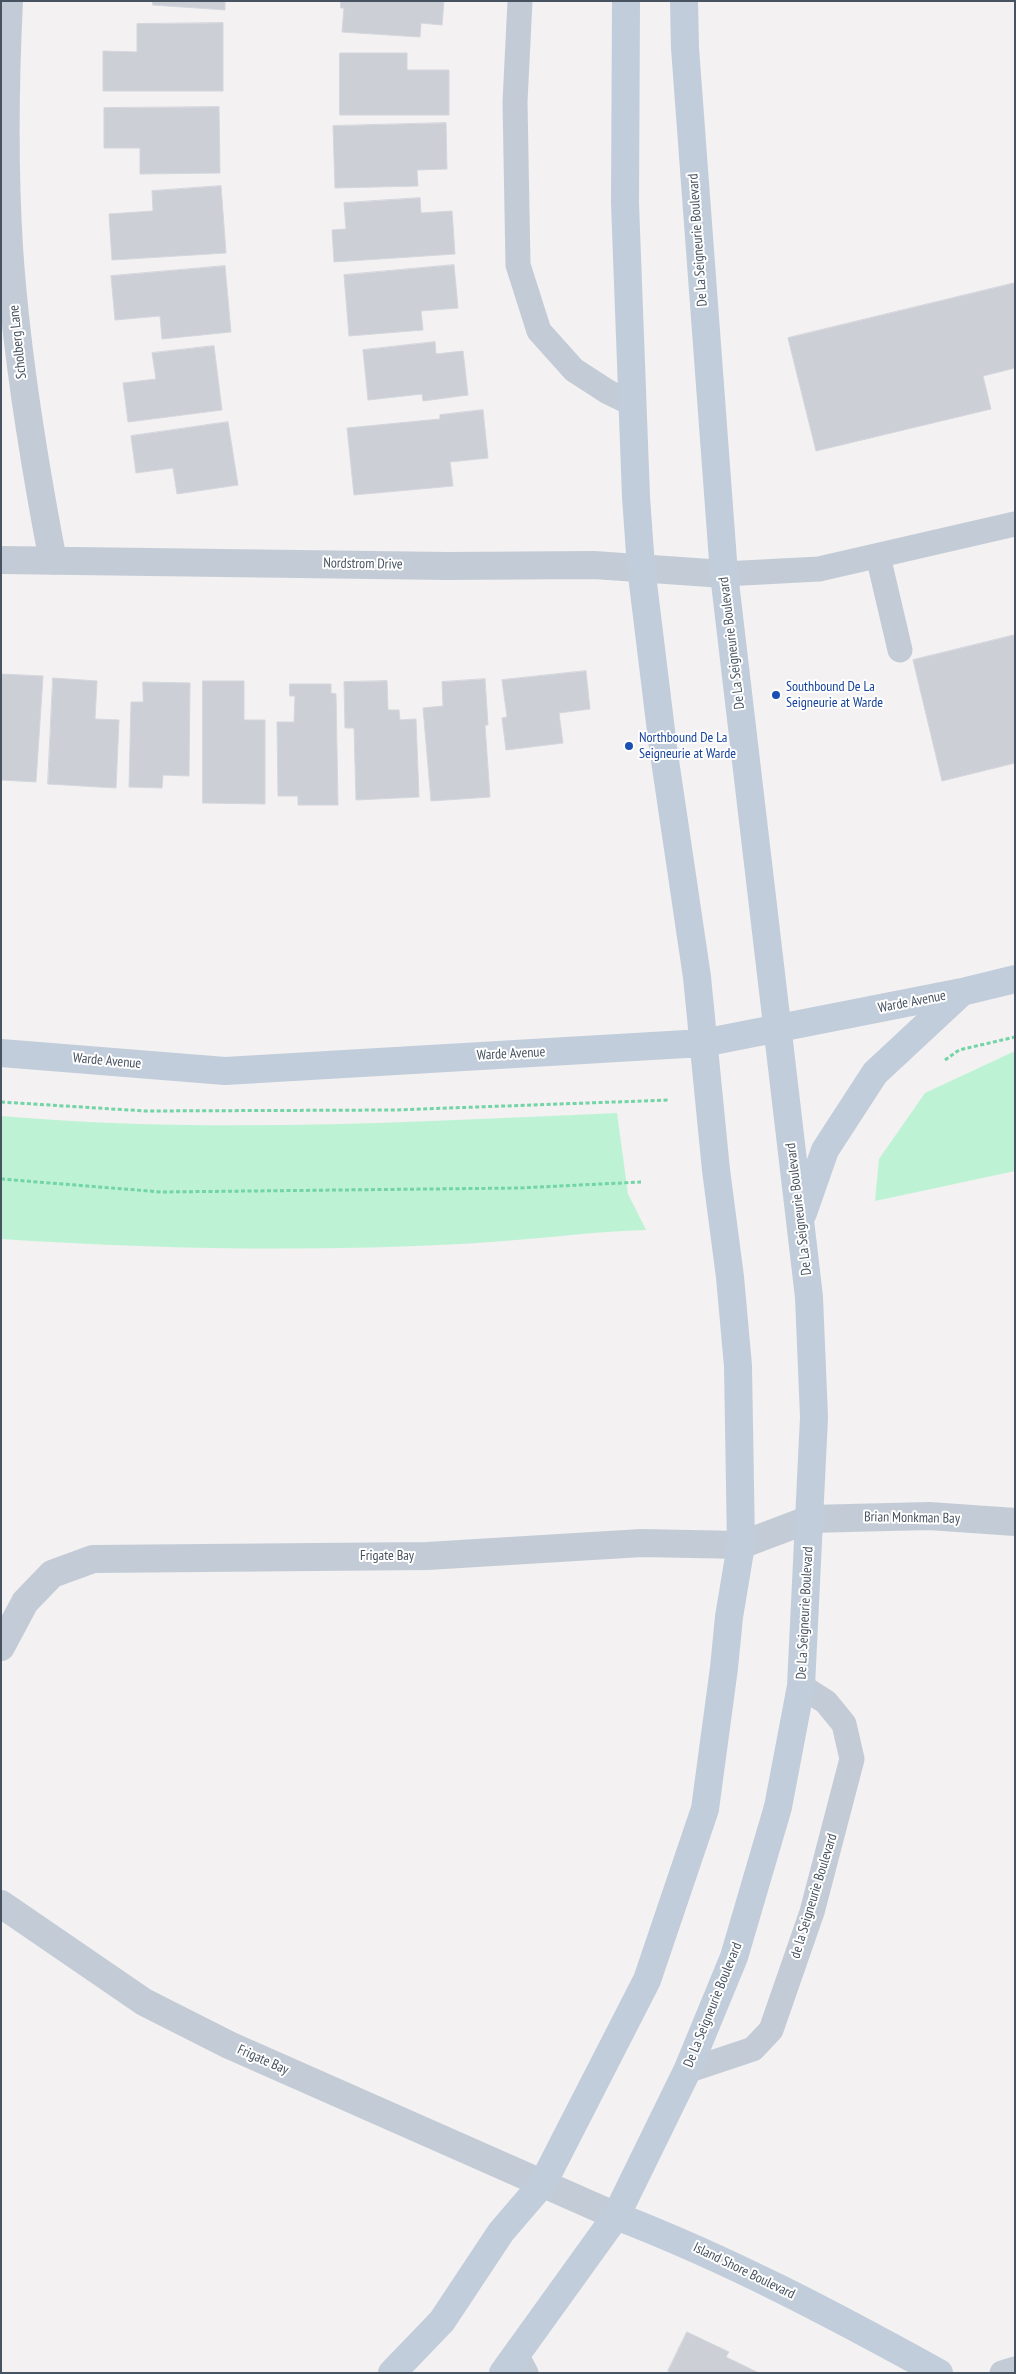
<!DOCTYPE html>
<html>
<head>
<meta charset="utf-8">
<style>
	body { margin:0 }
	#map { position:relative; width:1016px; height:2374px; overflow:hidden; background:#f3f1f1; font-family:"PT Sans Narrow",sans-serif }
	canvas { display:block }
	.frame { position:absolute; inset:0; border:2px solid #475360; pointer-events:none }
</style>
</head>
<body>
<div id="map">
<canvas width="1016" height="2374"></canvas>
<div class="frame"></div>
</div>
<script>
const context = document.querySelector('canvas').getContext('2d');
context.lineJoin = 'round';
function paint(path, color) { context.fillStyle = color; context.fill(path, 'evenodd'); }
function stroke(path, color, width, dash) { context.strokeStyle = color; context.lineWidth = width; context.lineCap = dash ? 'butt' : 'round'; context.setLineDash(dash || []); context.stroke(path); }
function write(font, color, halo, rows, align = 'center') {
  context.font = font + ' "PT Sans Narrow",sans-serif'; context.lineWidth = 4; context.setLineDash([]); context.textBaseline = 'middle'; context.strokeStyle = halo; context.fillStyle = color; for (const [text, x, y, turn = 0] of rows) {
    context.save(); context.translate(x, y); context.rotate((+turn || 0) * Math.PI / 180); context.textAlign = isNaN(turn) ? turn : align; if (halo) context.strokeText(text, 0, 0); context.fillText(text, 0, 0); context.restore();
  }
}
paint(new Path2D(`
	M 1015,1051 L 1015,1171 L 875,1201 L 879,1159 L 925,1093 Z
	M 617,1113 L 628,1194 L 646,1230 C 584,1232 523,1241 461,1244 C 308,1252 154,1249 1,1239 L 1,1116 C 206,1134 412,1122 617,1113 Z`), '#bdf3d4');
const building = new Path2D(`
	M 153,1 L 225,1 L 225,10 L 153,5 Z
	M 341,1 L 444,1 L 442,25 L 421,23 L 420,37 L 342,32 L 344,8 L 341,8 Z
	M 223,23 L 223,91 L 103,91 L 103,51 L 137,52 L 137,24 Z
	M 340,53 L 407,53 L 407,70 L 449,70 L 449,115 L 340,115 Z
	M 219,107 L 220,173 L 140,174 L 140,148 L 104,148 L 104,108 Z
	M 446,123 L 447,169 L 417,170 L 418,186 L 335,188 L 333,126 Z
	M 221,186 L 226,253 L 112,260 L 109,214 L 153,211 L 152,191 Z
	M 420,198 L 421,213 L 452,211 L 455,254 L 334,262 L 332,230 L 346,229 L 344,203 Z
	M 454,265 L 458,308 L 421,311 L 423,330 L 349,336 L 344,275 Z
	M 225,266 L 231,332 L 162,339 L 160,316 L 115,320 L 111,276 Z
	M 1015,283 L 1015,368 L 983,376 L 991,409 L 816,451 L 788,338 Z
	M 435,342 L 436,354 L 463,351 L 468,395 L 423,401 L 422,394 L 368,400 L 363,350 Z
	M 214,346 L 222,410 L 128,422 L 123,383 L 156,379 L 152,353 Z
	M 483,410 L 488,458 L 450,462 L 453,486 L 354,495 L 347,428 L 440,419 L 440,415 Z
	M 228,422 L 238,485 L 177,494 L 173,468 L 136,473 L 131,436 Z
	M 1015,635 L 1015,763 L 942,781 L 913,660 Z
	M 586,671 L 590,709 L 559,713 L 563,743 L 506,750 L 502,718 L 507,717 L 502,680 Z
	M 1,674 L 43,676 L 36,782 L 1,780 Z
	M 53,678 L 97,681 L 95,719 L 119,720 L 116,788 L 48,784 Z
	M 485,679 L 488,725 L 485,725 L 490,797 L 431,801 L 423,708 L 443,706 L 442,682 Z
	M 203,681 L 244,681 L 244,720 L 265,720 L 265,804 L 203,803 Z
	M 387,681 L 388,710 L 399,710 L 400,720 L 416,719 L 419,797 L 356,800 L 354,728 L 345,728 L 344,682 Z
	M 143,682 L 190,683 L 189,776 L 163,775 L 162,788 L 129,787 L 131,702 L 143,702 Z
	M 290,684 L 331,684 L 331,693 L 336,694 L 338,805 L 298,805 L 298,796 L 278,796 L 277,722 L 294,722 L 295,696 L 290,696 Z
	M 687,2332 L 729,2352 L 726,2357 L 759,2373 L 672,2373 L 668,2371 Z`);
paint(building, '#cccfd6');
stroke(building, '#d4d6dd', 1);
stroke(new Path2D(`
	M 945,1060 L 959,1050 L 1015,1037
	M 1,1102 L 145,1111 L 394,1110 L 670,1100
	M 1,1179 L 161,1192 L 519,1188 L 641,1182`), '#72d4a7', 3, [4, 2.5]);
stroke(new Path2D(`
	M 520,1 L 515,102 L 518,265 L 539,331 L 574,370 L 608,392 L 633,404
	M 878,556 L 900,650
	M 724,574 L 819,569 L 1015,524
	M 687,2071 L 753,2049 L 771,2030 L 812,1912 L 852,1759 L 844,1724 L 826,1702 L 801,1686
	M 517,2356 L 526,2373
	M 1002,2373 L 1015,2369`), '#c3ccd6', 25);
stroke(new Path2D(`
	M 9,1 C 5,82 4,166 9,247 C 16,353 33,457 53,561
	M 1,560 L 447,566 L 594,565 L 724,574
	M 1,1647 L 25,1602 L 52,1574 L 93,1559 L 427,1556 L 642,1543 L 741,1545 L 810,1519 L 929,1516 L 1015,1522
	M 1,1904 L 144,2002 L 229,2045 L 616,2216`), '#c3ccd6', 28);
stroke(new Path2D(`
	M 1,1053 L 225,1071 L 703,1043 L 962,992 L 1015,979
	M 803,1213 L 825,1150 L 875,1073 L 962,992
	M 616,2216 C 728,2259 834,2315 939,2373
	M 392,2373 L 442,2321 L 501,2232 L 543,2183 L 647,1980 L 705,1809 L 724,1668 L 729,1617 L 741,1545 L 738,1366 L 730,1277 L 716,1170 L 697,977 L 663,747 L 641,567 L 636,497 L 625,203 L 626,1
	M 503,2373 L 616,2216 L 687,2071 L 734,1957 L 778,1807 L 801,1686 L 814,1417 L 809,1297 L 724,574 L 685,48 L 684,1`), '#c2cddb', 28);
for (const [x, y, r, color] of [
	[776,695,5,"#1a4fb4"],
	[629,746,5,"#1a4fb4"]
]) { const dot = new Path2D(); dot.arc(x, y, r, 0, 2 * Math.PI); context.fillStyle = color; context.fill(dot); stroke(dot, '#fff', 2); }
write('14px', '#475360', '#fff', [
	["De La Seigneurie Boulevard",698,240,-94],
	["Scholberg Lane",18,342,-96],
	["Nordstrom Drive",363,564,1],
	["De La Seigneurie Boulevard",732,643,-97],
	["Warde Avenue",912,1002,-11],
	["Warde Avenue",511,1054,-3],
	["Warde Avenue",107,1061,5],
	["De La Seigneurie Boulevard",799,1209,-97],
	["Brian Monkman Bay",912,1518,1],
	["Frigate Bay",387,1556],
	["De La Seigneurie Boulevard",805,1613,-87],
	["de la Seigneurie Boulevard",814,1896,-73],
	["De La Seigneurie Boulevard",713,2005,-68],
	["Frigate Bay",263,2060,24],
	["Island Shore Boulevard",744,2271,26]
]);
write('14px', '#164399', '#fff', [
	["Southbound De La",786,687],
	["Seigneurie at Warde",786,703],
	["Northbound De La",639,738],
	["Seigneurie at Warde",639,754]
], 'left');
</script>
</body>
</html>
